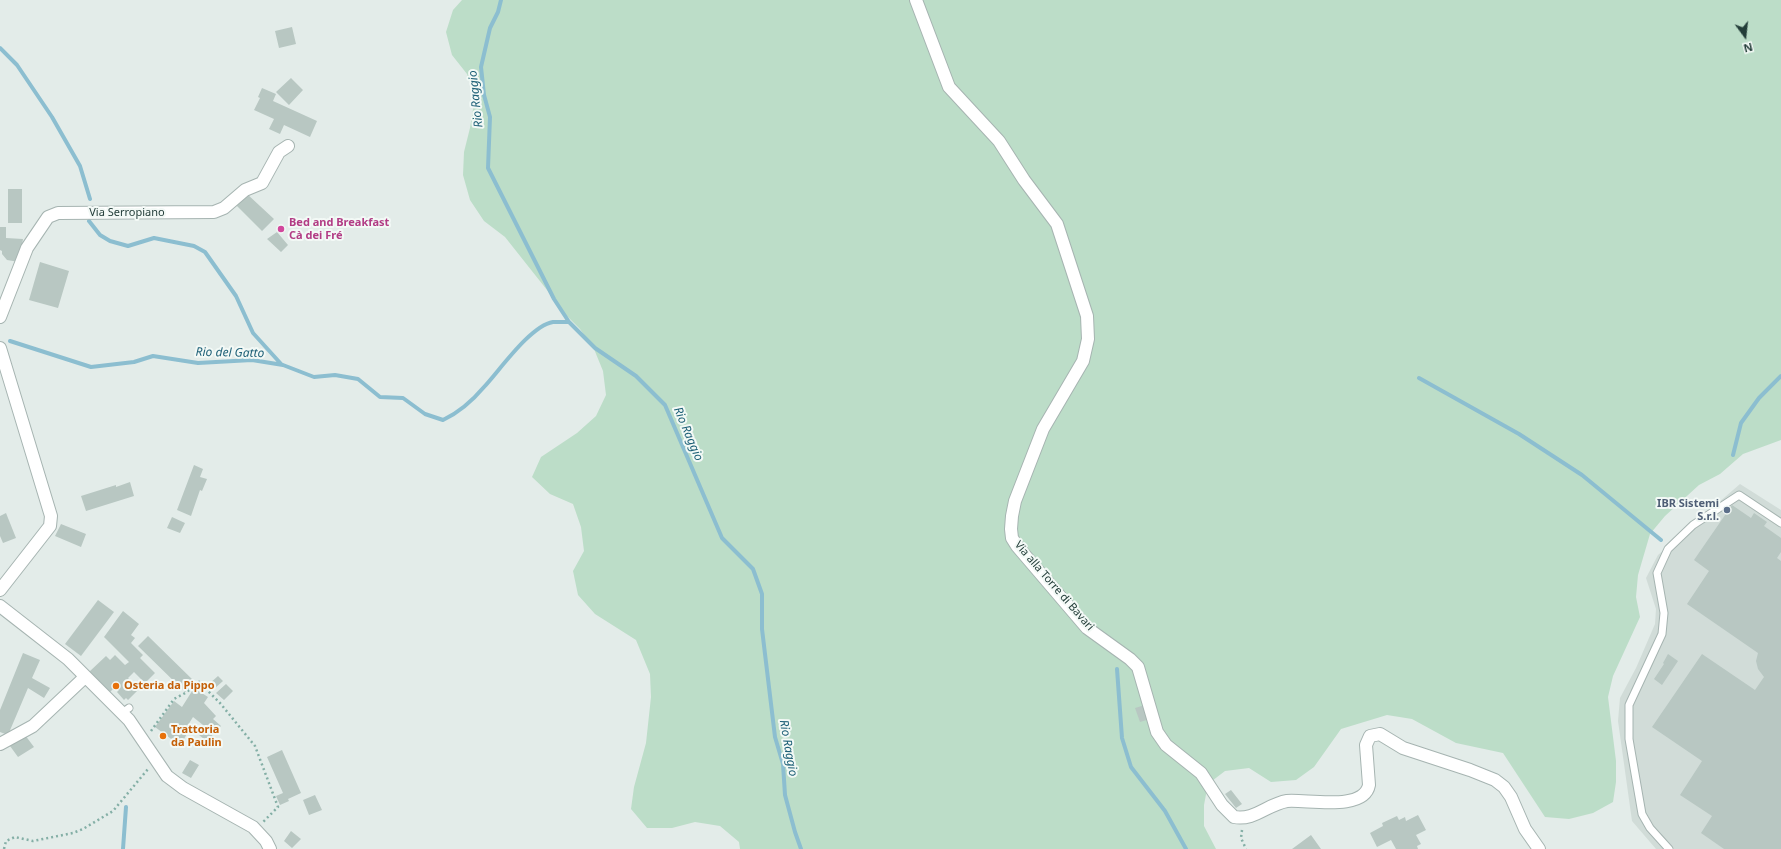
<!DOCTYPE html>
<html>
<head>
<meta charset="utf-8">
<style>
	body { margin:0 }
	#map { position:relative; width:1781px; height:849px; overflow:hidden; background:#e3ece9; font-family:"Noto Sans",sans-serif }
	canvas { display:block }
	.north { position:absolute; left:1725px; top:16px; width:40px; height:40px; -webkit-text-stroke:3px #f3f9f6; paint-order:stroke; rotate:165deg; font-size:11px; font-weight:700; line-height:16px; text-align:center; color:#233d39 }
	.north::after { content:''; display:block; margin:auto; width:14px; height:18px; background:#233d39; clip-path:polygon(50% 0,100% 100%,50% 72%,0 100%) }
</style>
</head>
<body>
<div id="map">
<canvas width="1781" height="849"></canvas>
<div class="north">N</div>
</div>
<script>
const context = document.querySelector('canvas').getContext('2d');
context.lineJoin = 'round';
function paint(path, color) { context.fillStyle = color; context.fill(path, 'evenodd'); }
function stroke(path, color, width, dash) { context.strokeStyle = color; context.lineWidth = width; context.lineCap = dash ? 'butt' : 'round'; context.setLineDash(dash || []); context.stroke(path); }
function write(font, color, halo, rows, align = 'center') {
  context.font = font + ' "Noto Sans",sans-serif'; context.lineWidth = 4; context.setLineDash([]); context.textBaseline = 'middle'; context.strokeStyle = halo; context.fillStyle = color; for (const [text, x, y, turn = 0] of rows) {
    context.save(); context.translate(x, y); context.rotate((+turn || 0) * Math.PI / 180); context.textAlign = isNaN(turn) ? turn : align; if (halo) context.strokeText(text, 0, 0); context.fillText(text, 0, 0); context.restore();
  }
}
paint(new Path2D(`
	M 1740,484 L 1781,510 L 1781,849 L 1656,849 L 1632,821 L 1618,721 L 1620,698 L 1636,668 L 1655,624 L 1656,609 L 1646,578 L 1658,555 Z`), '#d1dcd8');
paint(new Path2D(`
	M 462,0 L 1781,0 L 1781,440 L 1743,454 L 1720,474 L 1699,485 L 1665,516 L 1650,534 L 1638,575 L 1636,597 L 1640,617 L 1613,676 L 1608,697 L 1616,761 L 1616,782 L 1613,802 L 1593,813 L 1569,819 L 1545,817 L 1503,753 L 1456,743 L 1412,719 L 1387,715 L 1341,729 L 1314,767 L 1296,780 L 1271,782 L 1249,768 L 1225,771 L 1208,784 L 1204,805 L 1204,826 L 1216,849 L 740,849 L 739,842 L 720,826 L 695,822 L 672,828 L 647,828 L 631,809 L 634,787 L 646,743 L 651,697 L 650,674 L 636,640 L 595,614 L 578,595 L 573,571 L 584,551 L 581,527 L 573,504 L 550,494 L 532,477 L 541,457 L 577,433 L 596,416 L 606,395 L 603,371 L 594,349 L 580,329 L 563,312 L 547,290 L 505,237 L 484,221 L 470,200 L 463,175 L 464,152 L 470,128 L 475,97 L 467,74 L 452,55 L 446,32 L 453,10 Z`), '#bcddc8');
stroke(new Path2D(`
	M 501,0 L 498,12 L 490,28 L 481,67 L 484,95 L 490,117 L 488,168 L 554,299 L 569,322 L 595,348 L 636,376 L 665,405 L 722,538 L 753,569 L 762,594 L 762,629 L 775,737 L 783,764 L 785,795 L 795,832 L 801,849
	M 0,48 L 17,65 L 52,117 L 80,166 L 90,199
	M 89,221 L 100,235 L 110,241 L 128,246 L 154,238 L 194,246 L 205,252 L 236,296 L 253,333 L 282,365
	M 10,341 L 91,367 L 134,362 L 153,356 L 198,363 L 252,360 L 283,365 L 314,377 L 335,375 L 358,379 L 380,397 L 403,398 L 425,414 L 443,420 C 458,413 473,400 484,387 C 500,370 530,326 553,322 C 558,322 564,322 569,322
	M 1419,378 L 1519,434 L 1582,475 L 1661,540
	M 1733,455 L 1741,423 L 1759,398 L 1781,376
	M 1117,669 L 1122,738 L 1131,767 L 1165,811 L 1186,849
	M 123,849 L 126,807`), '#8cbed0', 4);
paint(new Path2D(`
	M 292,27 L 296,44 L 279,48 L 275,31 Z
	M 291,78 L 303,90 L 289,105 L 276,92 Z
	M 262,88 L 276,94 L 273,101 L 317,121 L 310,137 L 284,125 L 280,134 L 269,129 L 274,119 L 254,110 L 260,98 L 258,97 Z
	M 8,189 L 22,189 L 22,223 L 8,223 Z
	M 246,193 L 274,219 L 262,231 L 235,204 Z
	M 0,227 L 6,227 L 6,238 L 23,239 L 19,262 L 7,260 L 2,254 L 2,251 L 0,250 Z
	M 277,232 L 288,245 L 281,252 L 267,239 Z
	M 40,262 L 69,271 L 58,308 L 29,300 Z
	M 194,465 L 203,469 L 200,477 L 207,479 L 202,491 L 200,490 L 191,516 L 177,510 Z
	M 130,482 L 134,496 L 86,511 L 81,496 L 116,485 L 116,487 Z
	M 1732,505 L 1751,518 L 1754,513 L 1767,522 L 1764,526 L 1781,538 L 1781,552 L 1777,558 L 1781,561 L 1781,849 L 1724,849 L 1701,833 L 1712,816 L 1680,795 L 1702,761 L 1652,727 L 1702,654 L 1755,690 L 1764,677 L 1758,669 L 1756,661 L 1758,653 L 1687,604 L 1709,571 L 1694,560 Z
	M 6,513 L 16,538 L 3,543 L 0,536 L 0,516 Z
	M 172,517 L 185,523 L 180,533 L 167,528 Z
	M 61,524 L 86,534 L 81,547 L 55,536 Z
	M 98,600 L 114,612 L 81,656 L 65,644 Z
	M 123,611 L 139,624 L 131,635 L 135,638 L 131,643 L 143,655 L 140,658 L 155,673 L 145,683 L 134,672 L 128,678 L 139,689 L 128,700 L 126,698 L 124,700 L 117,692 L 119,690 L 115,687 L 110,692 L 89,672 L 106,656 L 110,660 L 115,655 L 125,665 L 129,662 L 104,637 Z
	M 148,636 L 195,682 L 185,692 L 138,646 Z
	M 23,653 L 40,660 L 32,678 L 50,688 L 44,698 L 28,688 L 8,735 L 0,732 L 0,710 Z
	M 1668,654 L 1678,661 L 1662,685 L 1654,679 L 1664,664 L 1663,663 Z
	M 218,676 L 223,681 L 214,689 L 209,684 Z
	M 226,684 L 233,691 L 224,700 L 216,693 Z
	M 194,688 L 208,697 L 204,703 L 216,716 L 213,719 L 221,726 L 213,733 L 193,717 L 185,730 L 188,732 L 184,739 L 182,738 L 178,744 L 155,727 L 174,701 L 182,707 Z
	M 1145,705 L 1150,719 L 1140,722 L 1135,708 Z
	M 204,729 L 214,737 L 209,743 L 199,735 Z
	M 25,735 L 34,747 L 18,757 L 10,746 Z
	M 282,750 L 301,793 L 288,799 L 289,801 L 280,805 L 276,796 L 283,793 L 267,757 Z
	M 190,760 L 199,765 L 191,778 L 182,773 Z
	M 1231,790 L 1242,804 L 1236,808 L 1225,794 Z
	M 315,795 L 322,810 L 309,815 L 303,800 Z
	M 1418,815 L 1426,830 L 1416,835 L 1421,844 L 1417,846 L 1418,849 L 1396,849 L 1391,840 L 1377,847 L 1370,833 L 1383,826 L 1382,823 L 1397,816 L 1399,820 L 1405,817 L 1406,821 Z
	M 291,831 L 301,839 L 292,848 L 284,841 Z
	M 1311,835 L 1321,849 L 1292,849 Z`), '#b8c7c2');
const lane = new Path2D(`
	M 122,713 L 129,708
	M 1669,849 L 1650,828 L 1642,814 L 1629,739 L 1629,705 L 1662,634 L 1664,613 L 1657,573 L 1668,549 L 1693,525 L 1739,495 L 1781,523`);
const street = new Path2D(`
	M 916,0 L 949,87 L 999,141 L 1024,180 L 1057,224 L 1087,316 L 1088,339 L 1083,361 L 1043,429 L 1015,501 L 1012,516 L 1011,529 L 1012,538 L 1017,546 L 1087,628 L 1130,659 L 1138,667 L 1157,732 L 1166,745 L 1201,773 L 1222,805 L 1234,817 C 1254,821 1268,804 1287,801 C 1306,799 1364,812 1369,785 L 1366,745 L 1370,736 L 1380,734 L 1403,748 L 1470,770 L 1495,780 L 1504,787 L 1511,797 L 1525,829 L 1539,849
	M 0,317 L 27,248 L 48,217 L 58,213 L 214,212 L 224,208 L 245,190 L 262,183 L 279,152 L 288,146
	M 0,348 L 51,516 L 50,526 L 0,590
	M 0,606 L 68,659 L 129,720 L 167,776 L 183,788 L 253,827 L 266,841 L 270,849
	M 0,744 L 33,726 L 85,677`);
stroke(lane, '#a6b4b1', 9);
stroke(street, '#a6b4b1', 14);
stroke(new Path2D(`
	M 151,731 L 174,699 L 187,692 L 198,681 L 220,703 L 255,746 L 278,807 L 263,822
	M 1242,830 L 1241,838 L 1246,849
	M 4,849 L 6,841 L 15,837 L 33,841 L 73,833 L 83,829 L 113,811 L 148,769`), '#84afa6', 2.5, [2, 3]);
stroke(lane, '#fff', 7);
stroke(street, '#fff', 12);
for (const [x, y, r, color] of [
	[281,229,4,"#d1479c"],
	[1727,510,4,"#5c6f8a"],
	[116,686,4,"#e8710a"],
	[163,736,4,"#e8710a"]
]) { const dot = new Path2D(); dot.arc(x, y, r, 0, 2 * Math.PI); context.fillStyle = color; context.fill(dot); stroke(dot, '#f3f9f6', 1.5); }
write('11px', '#233d39', '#f3f9f6', [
	["Via Serropiano",127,213],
	["Via alla Torre di Bavari",1054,586,49]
]);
write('bold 11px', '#b23c85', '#f3f9f6', [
	["Bed and Breakfast",289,223],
	["Cà dei Fré",289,236]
], 'left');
write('bold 11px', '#4e5e75', '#f3f9f6', [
	["IBR Sistemi",1719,504],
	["S.r.l.",1719,517]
], 'right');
write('bold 11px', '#c56008', '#f3f9f6', [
	["Osteria da Pippo",124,686],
	["Trattoria",171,730],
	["da Paulin",171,743]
], 'left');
write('italic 12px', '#1e6077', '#f3f9f6', [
	["Rio Raggio",476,99,-96],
	["Rio del Gatto",230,353,1],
	["Rio Raggio",688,434,67],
	["Rio Raggio",788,748,80]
]);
</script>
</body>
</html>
